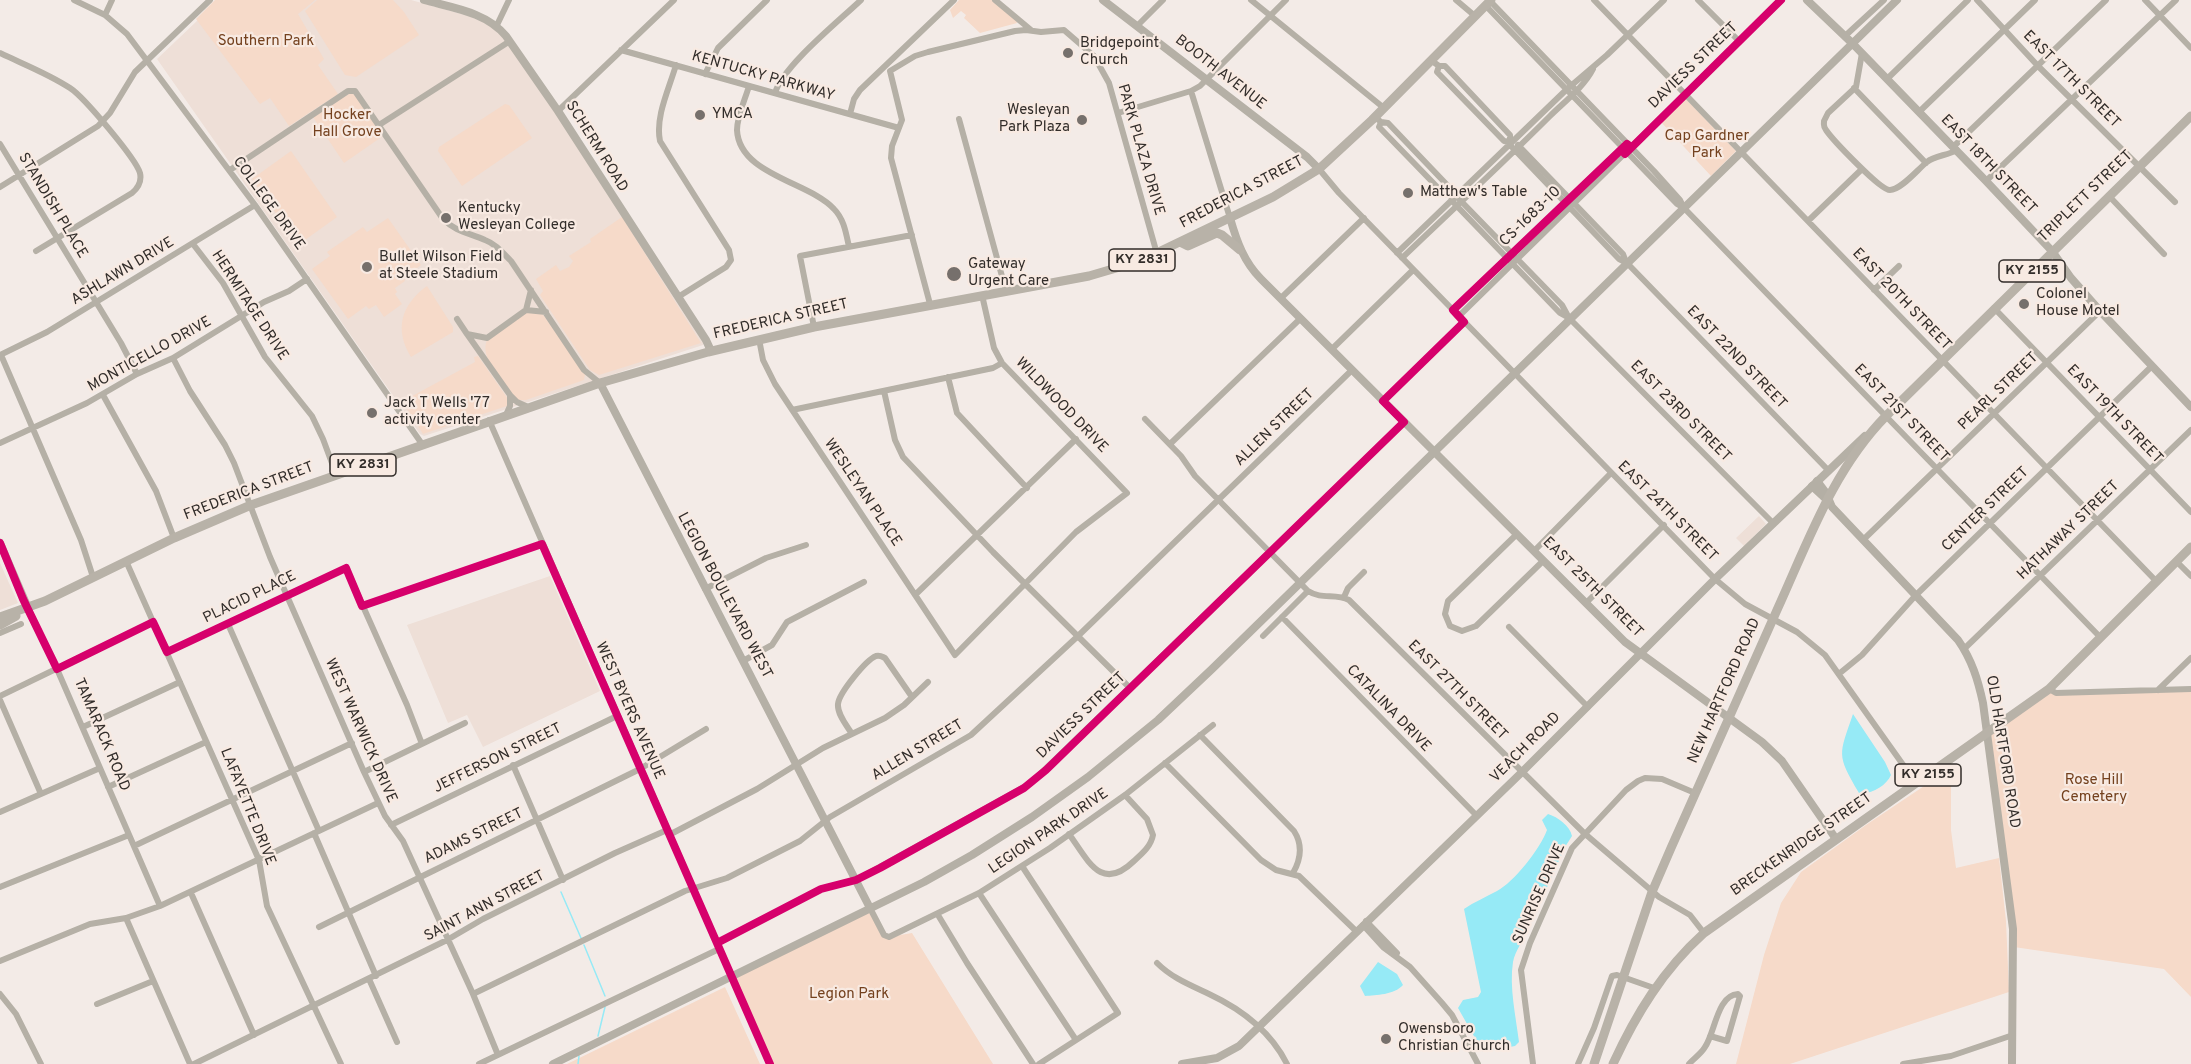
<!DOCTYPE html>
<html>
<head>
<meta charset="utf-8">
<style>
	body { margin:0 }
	canvas { display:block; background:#f3ebe7 }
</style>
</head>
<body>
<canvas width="2191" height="1064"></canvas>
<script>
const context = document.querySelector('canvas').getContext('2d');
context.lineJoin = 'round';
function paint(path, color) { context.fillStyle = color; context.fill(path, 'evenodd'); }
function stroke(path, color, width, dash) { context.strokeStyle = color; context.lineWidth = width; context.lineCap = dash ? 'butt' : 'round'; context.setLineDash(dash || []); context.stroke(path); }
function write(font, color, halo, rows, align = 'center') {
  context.font = font + ' Overpass,sans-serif'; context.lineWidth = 4.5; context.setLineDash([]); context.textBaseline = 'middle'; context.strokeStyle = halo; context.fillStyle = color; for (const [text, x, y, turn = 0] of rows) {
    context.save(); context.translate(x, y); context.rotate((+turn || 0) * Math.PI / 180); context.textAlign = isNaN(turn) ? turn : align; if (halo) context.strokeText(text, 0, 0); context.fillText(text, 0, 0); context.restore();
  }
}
paint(new Path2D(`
	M 219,0 L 411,0 L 476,18 L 496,28 L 548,100 L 704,343 L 703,345 L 424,436 L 420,434 L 157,59 Z
	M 1759,516 L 1766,524 L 1744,546 L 1736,538 Z
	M 0,563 L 18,603 L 0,610 Z
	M 550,576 L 600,691 L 483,747 L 467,715 L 448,723 L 407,625 Z`), '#eedfd7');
paint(new Path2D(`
	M 215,0 L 315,0 L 298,14 L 324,59 L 318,65 L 338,94 L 289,126 L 270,98 L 260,104 L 196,19 Z
	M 317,0 L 393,0 L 404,12 L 419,35 L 356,77 L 345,75 L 305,11 Z
	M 959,0 L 992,0 L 1016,19 L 1017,23 L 980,33 L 964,18 L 966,15 L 961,11 L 953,18 L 950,10 Z
	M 350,93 L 355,95 L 383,136 L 344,163 L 313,117 Z
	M 1685,98 L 1736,151 L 1711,176 L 1660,121 Z
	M 505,104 L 509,105 L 532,138 L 462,186 L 438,151 L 439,147 Z
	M 291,151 L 337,217 L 298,245 L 252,179 Z
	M 622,217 L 701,343 L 599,375 L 590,370 L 540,295 L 543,291 L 536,279 L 556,265 L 560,271 L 569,267 L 573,261 L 569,256 L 591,242 L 590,239 Z
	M 388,218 L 421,265 L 404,278 L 405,281 L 395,288 L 397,292 L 395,294 L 402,304 L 384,317 L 376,305 L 369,309 L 366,306 L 348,319 L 312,269 L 330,256 L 327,252 L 363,227 L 367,232 Z
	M 427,286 L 453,327 L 453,332 L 411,357 C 394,329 401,305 427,286 Z
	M 526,312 L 542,314 L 544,316 L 585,374 L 584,380 L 526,400 L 518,400 L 513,396 C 503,381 479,358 487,340 Z
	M 478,356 L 508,399 L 507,406 L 423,434 L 400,398 L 403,401 L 475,362 L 474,357 Z
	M 2049,689 L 2056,693 L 2191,689 L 2191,997 L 2164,969 L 2014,947 L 1988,734 Z
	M 1951,768 L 1951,830 L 1956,868 L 1999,858 L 2006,921 L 2009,992 L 1790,1064 L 1736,1064 L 1764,955 L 1781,903 L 1801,872 L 1866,825 Z
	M 870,908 L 889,937 L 912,933 L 993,1064 L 774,1064 L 731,976 Z
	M 725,987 L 760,1064 L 567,1064 Z`), '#f6dac9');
paint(new Path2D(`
	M 1853,714 L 1885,762 L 1891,775 C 1886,786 1871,795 1859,793 C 1836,754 1839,755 1853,714 Z
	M 1548,814 C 1558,817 1570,826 1572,836 L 1565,847 L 1540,903 C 1529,913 1530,918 1526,931 C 1523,942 1515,951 1513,962 C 1509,987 1516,1017 1519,1042 L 1515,1046 L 1483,1052 L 1458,1008 L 1463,1000 L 1478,997 L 1481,992 L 1464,909 C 1474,902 1486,897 1497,891 C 1514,882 1540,849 1547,830 L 1542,820 Z
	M 1378,962 L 1397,974 L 1403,985 C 1394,995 1376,995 1365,996 L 1360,986 Z`), '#96eaf6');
stroke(new Path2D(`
	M 561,892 L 581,938
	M 584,945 L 605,996
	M 598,1036 L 605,1007
	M 578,1064 L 579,1056`), '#96eaf6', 1.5);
stroke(new Path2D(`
	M 74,0 L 105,15 L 127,34 L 255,205 L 422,444
	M 995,0 L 1031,30
	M 1251,0 L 1384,108
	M 1456,0 L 1475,16
	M 1594,0 L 2157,582
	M 1698,0 L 1739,41
	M 1977,0 L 2038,66 L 2175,202
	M 2145,0 L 2191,48
	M 1490,1 L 1654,171 L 1680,200 L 1684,208
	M 1486,6 L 1677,204 L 1684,208 L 2101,638
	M 105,15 L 112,0
	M 497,25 L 509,0
	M 1137,26 L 1163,0
	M 1845,36 L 1884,0
	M 621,50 L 899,128
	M 0,53 C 23,64 49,74 70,88 C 84,97 136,159 140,173 C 142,182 138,188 132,193 L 36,251
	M 1862,53 L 1856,87 L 1828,113 L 1824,121 C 1824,126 1823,126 1826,130 C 1832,139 1881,191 1890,190 C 1901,190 1918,169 1927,162 C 1935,155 1947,156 1957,150
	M 1432,61 L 1439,66 L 1445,66 L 1510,135 L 1510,141
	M 676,65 C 669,89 655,117 660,141 L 729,250 L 731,260 L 726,267 L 678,297
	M 1439,66 L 1437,72 L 1504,141 L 1511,142
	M 705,74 L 718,48 L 767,0
	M 1887,79 L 1968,0
	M 749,86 C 745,100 737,116 737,130 C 739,175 810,182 834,209 C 844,219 846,233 849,247
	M 1854,88 L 1926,163
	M 1191,91 L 1230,218
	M 775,93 C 783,66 839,21 861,0
	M 558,111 L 674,0
	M 1919,112 L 2035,0
	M 1118,113 L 1191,91 L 1200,86 L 1286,0
	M 850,114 L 854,99 L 860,90 L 954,0
	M 1375,117 L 1381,122 L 1388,123 L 1450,188 L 1452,192 L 1452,196
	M 959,119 L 1006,291
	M 1381,122 L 1379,127 L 1381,129 L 1443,193 L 1453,197
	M 379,125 L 510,41
	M 0,144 L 121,343 L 137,374
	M 1510,145 L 1619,259 L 1627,263 L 1828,470
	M 1518,145 L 1623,254 L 1626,262
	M 1953,147 L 2106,0
	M 1319,169 L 1339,193 L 1715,579 L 1745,604 L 1797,632 L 1825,655 L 1916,783
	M 230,170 L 348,91 L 355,91 L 443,219 C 456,232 469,233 485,240 C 496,244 503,253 511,261 L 584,370 L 600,383
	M 1986,181 L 2176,0
	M 0,187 L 98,126 L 110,113 L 135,72 L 210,0
	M 2109,196 L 2164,254
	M 1458,198 L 1562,305 L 1569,318
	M 1452,201 L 1560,313 L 1569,318 L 1773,523
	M 1808,221 L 1862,169
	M 193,244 L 223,283 L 265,357 L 312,416 L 323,439 L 336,474
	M 1397,253 L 1566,90 L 1607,55 L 1664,0
	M 1402,258 C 1451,211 1501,165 1550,116 C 1564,102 1584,87 1593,69
	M 1874,290 L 1899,266
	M 1281,298 L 1364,218
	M 930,304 L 891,158 L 892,146 L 902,120 L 890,71 L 915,56 L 928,52 L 1015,31 L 1026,30 L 1041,32 L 1064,30 L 1094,56 L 1109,83 L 1157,254
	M 1994,308 L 2191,512
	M 526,310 L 546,312
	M 1453,310 L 1624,146
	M 1459,316 L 1781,0
	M 457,319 L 467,334 L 487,338 L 526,310 L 531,290
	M 814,327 L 800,256 L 912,235
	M 467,334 L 510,395 L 510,406 L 506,415
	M 759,339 L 763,360 L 775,384 L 955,655 L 1076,532 L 1127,493 L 1002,363 L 994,348 L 982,295
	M 1332,349 L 1413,270
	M 0,355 L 47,332 L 255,205
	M 1,355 L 81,540 L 93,577
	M 173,358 L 190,391 L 225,445 L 234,463 L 270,557 L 364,772 L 385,816 L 403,841 L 473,994 L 498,1055
	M 948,377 L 957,413 L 1027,488
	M 884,391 L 895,440 L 903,457 L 993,552 L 1130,688
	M 103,395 L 156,491 L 174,538
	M 510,395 L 517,402 L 528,407
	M 1383,401 L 1464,322
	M 792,410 L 993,368 L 1002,363
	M 1145,419 L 1181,456 L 1195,476 L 1308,591 C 1322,600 1335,593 1349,600 L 1584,833 L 1659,897 L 1690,915 L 1704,933
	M 489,420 L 770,1064
	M 0,443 L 87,403 L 137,374 L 173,358 L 264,302 L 289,291 L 307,279
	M 1170,444 L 1301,318
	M 1517,534 L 1448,601 L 1445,614 L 1450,626 L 1462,631 L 1476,626 L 1543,561
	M 1863,540 L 2100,311
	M 1534,551 L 1611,473
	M 126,561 L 259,860 L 267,906 L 341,1064
	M 2177,562 L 2191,576
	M 705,589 L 766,558 L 806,545
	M 915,595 L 1076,439
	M 1344,597 L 1348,588 L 1364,572
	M 1586,603 L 1664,525
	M 362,606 L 542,544
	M 28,608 L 57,669 L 160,906
	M 1282,617 L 1477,816
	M 228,624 L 319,831
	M 1509,627 L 1588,707
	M 0,633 L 21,624
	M 1263,636 L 1308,591
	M 1964,649 L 2191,430
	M 167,652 L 346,568 L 407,705 L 422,744
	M 743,661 L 772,645 L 787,622 L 864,582
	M 1840,673 L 1862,655 L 1916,595 L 2152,366
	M 2049,689 L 2056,693 L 2191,689
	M 2158,690 L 2191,658
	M 0,696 L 153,622
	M 0,700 L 41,794
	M 83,727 L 180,682
	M 852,734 C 847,726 837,714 838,704 C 839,693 866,660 876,656 C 880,655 881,656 885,658 L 912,697
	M 1200,735 L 1294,831 C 1303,845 1301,859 1293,873
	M 1165,763 L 1261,860 L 1276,870 L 1299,876 L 1356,931
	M 513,765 L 563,880
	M 364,772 L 465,723
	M 108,787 L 206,742
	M 0,812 L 100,768
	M 391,825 L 617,716
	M 314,833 L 376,976
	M 1069,834 C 1088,860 1101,893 1134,861 C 1143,853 1151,846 1153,835 L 1147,819 L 1125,795
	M 669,835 L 757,789 L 823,748 L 885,718 L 904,705 L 928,682
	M 134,846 L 352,743
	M 1022,866 L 1118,1013 L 1039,1064
	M 0,887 L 129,835
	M 191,893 L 254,1035
	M 979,893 L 1076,1040
	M 870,908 L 884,935 L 889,937 L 979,893 L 1050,848 L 1125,795 L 1213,725
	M 938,915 L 967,963 L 1033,1064
	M 126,918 L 190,1064
	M 1366,921 L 1397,953
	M 1363,925 L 1383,947 L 1410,967 L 1442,1003 L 1452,1015 L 1478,1064
	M 319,927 L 640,769 L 706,729
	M 717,943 L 821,889 L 856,880 L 1031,783 L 1404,422
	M 0,961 L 90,924 L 126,918 L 160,906 L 378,803
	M 1157,963 C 1172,978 1190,985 1209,994 C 1241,1009 1271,1032 1287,1064
	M 369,979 L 397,1042
	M 0,994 L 16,1014 L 41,1064
	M 473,994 L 685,891 L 727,878 L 800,841 L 830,817 L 971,735 L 1078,636 L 1352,370
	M 97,1004 L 153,981
	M 194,1064 L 447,940 L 483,919 L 615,853 L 667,830
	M 479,1064 L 719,949
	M 1533,1064 L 1521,970 L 1530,943 L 1572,848 L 1626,790 L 1638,781 L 1645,778 L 1662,779 L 1695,793
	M 1578,1064 L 1594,1028 L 1612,976 L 1617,975 L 1654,988
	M 1689,1064 C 1694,1058 1701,1054 1705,1047 C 1715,1033 1717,995 1738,994 L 1740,996 L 1727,1041 L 1710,1036
	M 1903,1064 L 1951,1056 L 2013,1035`), '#b5b0a6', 6);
stroke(new Path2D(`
	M 424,0 C 453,8 486,12 506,36 L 558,111 L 706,340 L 711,351
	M 1103,0 L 1307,157 L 1319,169
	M 1807,0 L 1852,43 L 1986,181 L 2052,251 L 2071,278 L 2100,311 L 2191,407
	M 1230,218 C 1237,242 1244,262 1261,279 L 1625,642 L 1762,742 L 1782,761 L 1836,839
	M 600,383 L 870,908
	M 0,543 L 28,608
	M 553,1064 L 924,882 L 972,855 L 1032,817 L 1088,777 L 1158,720 L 1212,669 L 1897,0
	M 1182,1064 L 1217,1058 L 1239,1046 L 1521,773 L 1715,579 L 1865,436`), '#b5b0a6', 8);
stroke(new Path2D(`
	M 1817,481 L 1826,493 L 1832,507 L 1958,640 C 1972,660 1978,680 1983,703 L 2013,929 L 2012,1064
	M 1812,486 L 1825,498`), '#b4afa5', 8);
stroke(new Path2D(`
	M 1180,242 L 1188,246 L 1217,233 L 1222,235 L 1240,250
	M 0,617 L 45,601 L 174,538 L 251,505 L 600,383 L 708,352 L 814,327 L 1089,276 L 1140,261 L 1273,197 L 1319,169 L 1372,120 L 1491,0
	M 0,625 L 16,616
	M 1594,1064 L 1652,892 L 1671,848 C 1706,768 1742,689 1777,610 C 1808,542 1833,470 1886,416 L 2191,116
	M 1613,1064 C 1636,1014 1663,970 1704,933 L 2049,689 L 2191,547`), '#b8b2a8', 9);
stroke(new Path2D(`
	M 1625,154 L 1781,0
	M 0,543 L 23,599 L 57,669 L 153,622 L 167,652 L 346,568 L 362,606 L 542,544 L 770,1064
	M 717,943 L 821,889 L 856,880 L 880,868 L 1024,788 L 1046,770 L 1404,422 L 1383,401 L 1464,322 L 1453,310 L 1627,144 L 1631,147`), '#d6006c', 8);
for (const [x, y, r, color] of [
	[1068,53,6,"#76706c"],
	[700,115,6,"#76706c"],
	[1082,120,6,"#76706c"],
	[1408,193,6,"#76706c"],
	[446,218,6,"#76706c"],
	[367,267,6,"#76706c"],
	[954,274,8,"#76706c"],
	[2024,304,6,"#76706c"],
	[372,413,6,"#76706c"],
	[1386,1039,6,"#76706c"]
]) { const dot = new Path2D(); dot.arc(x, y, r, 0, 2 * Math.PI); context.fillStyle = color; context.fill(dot); stroke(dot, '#f8eae2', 2); }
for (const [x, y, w] of [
	[1142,260,66],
	[2032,271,66],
	[363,465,66],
	[1928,775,66]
]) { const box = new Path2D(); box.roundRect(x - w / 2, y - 11, w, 22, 4.5); context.fillStyle = '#f8eae2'; context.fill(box); stroke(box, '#322d2a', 1.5); }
write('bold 14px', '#322d2a', null, [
	["KY 2831",1142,260],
	["KY 2155",2032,271],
	["KY 2831",363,465],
	["KY 2155",1928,775]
]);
write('15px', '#74411e', '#f8eae2', [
	["Southern Park",266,42],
	["Hocker",347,116],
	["Hall Grove",347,133],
	["Cap Gardner",1707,137],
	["Park",1707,154],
	["Rose Hill",2094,781],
	["Cemetery",2094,798],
	["Legion Park",849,995]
]);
write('15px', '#322d2a', '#f8eae2', [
	["Bridgepoint",1080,44],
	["Church",1080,61],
	["Wesleyan",1070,111,"right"],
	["Park Plaza",1070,128,"right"],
	["YMCA",712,115],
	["Matthew's Table",1420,193],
	["Kentucky",458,209],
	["Wesleyan College",458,226],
	["Bullet Wilson Field",379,258],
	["at Steele Stadium",379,275],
	["Gateway",968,265],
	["Urgent Care",968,282],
	["Colonel",2036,295],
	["House Motel",2036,312],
	["Jack T Wells '77",384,404],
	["activity center",384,421],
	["Owensboro",1398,1030],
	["Christian Church",1398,1047]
], 'left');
write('15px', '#322d2a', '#f8eae2', [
	["DAVIESS STREET",1694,66,-44],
	["BOOTH AVENUE",1220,73,38],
	["KENTUCKY PARKWAY",763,77,16],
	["EAST 17TH STREET",2071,80,45],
	["SCHERM ROAD",596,147,58],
	["PARK PLAZA DRIVE",1140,150,74],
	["EAST 18TH STREET",1988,165,46],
	["FREDERICA STREET",1242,193,-28],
	["TRIPLETT STREET",2086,197,-44],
	["COLLEGE DRIVE",268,204,54],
	["STANDISH PLACE",52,206,59],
	["CS-1683-10",1531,217,-44],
	["ASHLAWN DRIVE",123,272,-31],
	["EAST 20TH STREET",1901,300,46],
	["HERMITAGE DRIVE",249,306,57],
	["FREDERICA STREET",781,320,-13],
	["MONTICELLO DRIVE",150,355,-29],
	["EAST 22ND STREET",1736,358,46],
	["PEARL STREET",1999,392,-44],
	["WILDWOOD DRIVE",1061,406,46],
	["EAST 23RD STREET",1680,412,45],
	["EAST 21ST STREET",1901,414,46],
	["EAST 19TH STREET",2114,415,46],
	["ALLEN STREET",1275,428,-44],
	["FREDERICA STREET",249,492,-21],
	["WESLEYAN PLACE",862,493,56],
	["CENTER STREET",1986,510,-44],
	["EAST 24TH STREET",1667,512,45],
	["HATHAWAY STREET",2069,531,-44],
	["EAST 25TH STREET",1592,588,45],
	["LEGION BOULEVARD WEST",724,596,62],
	["PLACID PLACE",250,598,-26],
	["EAST 27TH STREET",1457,691,45],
	["NEW HARTFORD ROAD",1725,691,-66],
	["CATALINA DRIVE",1388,709,46],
	["WEST BYERS AVENUE",629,711,66],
	["DAVIESS STREET",1082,716,-44],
	["WEST WARWICK DRIVE",360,731,66],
	["TAMARACK ROAD",101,735,67],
	["VEACH ROAD",1526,748,-45],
	["ALLEN STREET",918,751,-31],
	["OLD HARTFORD ROAD",2002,752,81],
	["JEFFERSON STREET",498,759,-26],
	["LAFAYETTE DRIVE",247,807,68],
	["LEGION PARK DRIVE",1049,832,-34],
	["ADAMS STREET",474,837,-26],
	["BRECKENRIDGE STREET",1802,845,-35],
	["SUNRISE DRIVE",1540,894,-66],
	["SAINT ANN STREET",485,907,-28]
]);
</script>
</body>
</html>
